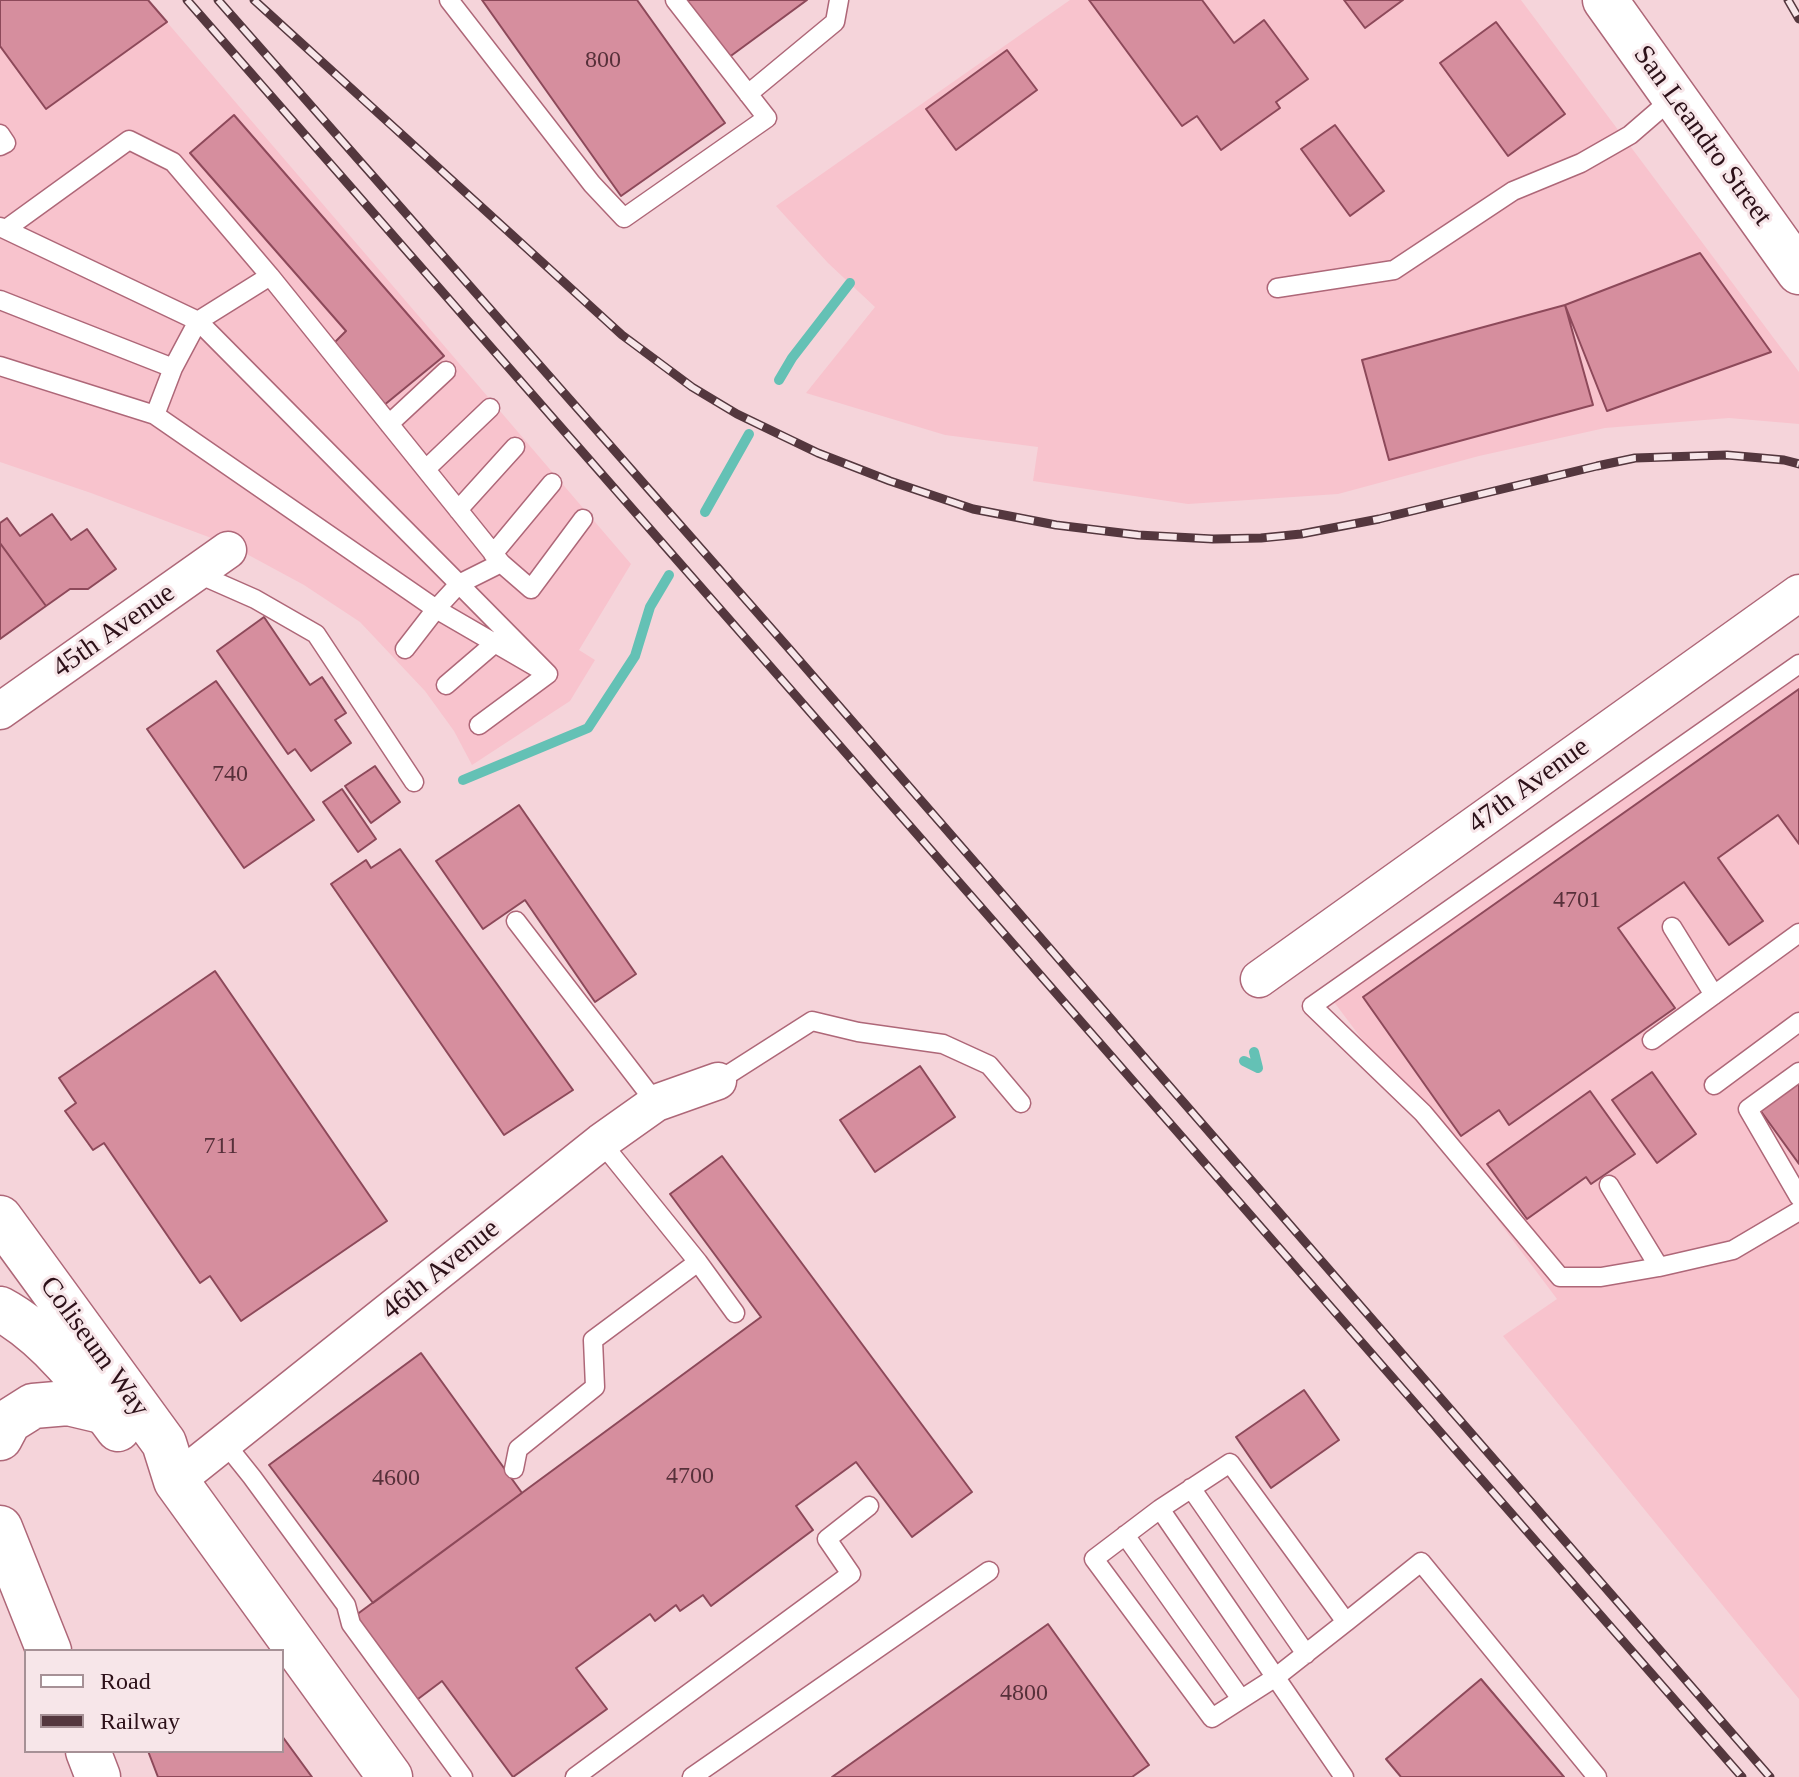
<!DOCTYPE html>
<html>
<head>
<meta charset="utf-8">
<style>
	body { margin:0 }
	#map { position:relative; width:1799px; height:1777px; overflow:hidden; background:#f5d4da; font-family:"Times New Roman",serif }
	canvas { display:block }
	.legend { position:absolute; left:24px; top:1649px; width:260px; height:104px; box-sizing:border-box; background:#f7e6e9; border:2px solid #a69196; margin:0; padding:10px 14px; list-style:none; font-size:24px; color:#2d1119 }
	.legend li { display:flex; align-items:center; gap:16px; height:40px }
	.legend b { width:40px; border:2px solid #a69196 }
</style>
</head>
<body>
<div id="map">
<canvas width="1799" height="1777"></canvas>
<ul class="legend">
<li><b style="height:10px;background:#fff"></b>Road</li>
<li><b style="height:10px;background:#54373e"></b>Railway</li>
</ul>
</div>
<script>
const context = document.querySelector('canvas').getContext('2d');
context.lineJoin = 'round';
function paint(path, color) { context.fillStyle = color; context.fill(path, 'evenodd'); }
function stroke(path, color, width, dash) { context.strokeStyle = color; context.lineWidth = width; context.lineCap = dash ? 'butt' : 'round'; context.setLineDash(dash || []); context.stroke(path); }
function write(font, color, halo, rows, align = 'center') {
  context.font = font + ' "Times New Roman",serif'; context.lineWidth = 6; context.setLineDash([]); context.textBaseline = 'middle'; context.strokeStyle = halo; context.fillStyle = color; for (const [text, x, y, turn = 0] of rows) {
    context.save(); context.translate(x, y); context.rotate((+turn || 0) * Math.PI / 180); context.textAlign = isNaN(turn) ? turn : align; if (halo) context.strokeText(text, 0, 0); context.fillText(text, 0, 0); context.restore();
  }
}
paint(new Path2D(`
	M 0,0 L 148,0 L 631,564 L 579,650 L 595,660 L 570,701 L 472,765 L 454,731 L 425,691 L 360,622 L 304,585 L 230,545 L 91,493 L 0,462 Z
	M 1070,0 L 1521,0 L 1799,372 L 1799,424 L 1729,418 L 1605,428 L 1479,456 L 1338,494 L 1188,504 L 1033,481 L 1038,447 L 945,435 L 806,393 L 875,307 L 828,263 L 776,206 Z
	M 1799,656 L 1799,1699 L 1503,1336 L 1557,1299 L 1325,990 Z`), '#f8c3cd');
stroke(new Path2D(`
	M 779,380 L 792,358 L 850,283
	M 705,512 L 749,434
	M 463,780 L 588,728 L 635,656 L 650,607 L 669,575
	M 1254,1052 L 1258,1068
	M 1244,1061 L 1258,1068`), '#64c1b5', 10);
const building = new Path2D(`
	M 0,0 L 148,0 L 167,22 L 46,109 L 0,46 Z
	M 482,0 L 637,0 L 725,123 L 621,196 Z
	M 685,0 L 807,0 L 728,58 Z
	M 1089,0 L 1202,0 L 1234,43 L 1264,20 L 1308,79 L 1276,102 L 1280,108 L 1221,150 L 1197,116 L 1182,126 Z
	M 1344,0 L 1403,0 L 1365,28 Z
	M 1496,22 L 1565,114 L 1508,156 L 1440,63 Z
	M 1007,50 L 1037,90 L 956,150 L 926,109 Z
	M 234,115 L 444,356 L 383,406 L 332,345 L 346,331 L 190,153 Z
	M 1335,125 L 1384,191 L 1350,216 L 1301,149 Z
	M 1700,253 L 1771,352 L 1607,411 L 1565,305 Z
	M 1565,305 L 1593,405 L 1389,460 L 1362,360 Z
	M 52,514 L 71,540 L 87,529 L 116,569 L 88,589 L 70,589 L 46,606 L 0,543 L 0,523 L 7,518 L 20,536 Z
	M 0,543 L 46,606 L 0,639 Z
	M 264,617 L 310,685 L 322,677 L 346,713 L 335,720 L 351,743 L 311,771 L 295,749 L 288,754 L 217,651 Z
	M 216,681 L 314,820 L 244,868 L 147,729 Z
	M 1799,689 L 1799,844 L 1778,815 L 1718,858 L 1763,921 L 1729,945 L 1684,882 L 1618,928 L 1675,1008 L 1509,1125 L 1499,1110 L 1461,1136 L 1363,997 Z
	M 375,766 L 400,802 L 371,823 L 345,786 Z
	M 342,789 L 376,839 L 358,852 L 323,802 Z
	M 519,805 L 636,974 L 595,1002 L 525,900 L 483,929 L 436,861 Z
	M 400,849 L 573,1090 L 504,1135 L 331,884 L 366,860 L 371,868 Z
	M 215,971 L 387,1221 L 241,1321 L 210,1276 L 200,1283 L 104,1143 L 93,1150 L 65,1111 L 76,1103 L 59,1078 Z
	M 920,1066 L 955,1117 L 875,1172 L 840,1120 Z
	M 1652,1072 L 1696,1134 L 1657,1163 L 1612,1100 Z
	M 1799,1083 L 1799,1164 L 1760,1110 Z
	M 1590,1091 L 1635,1154 L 1591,1184 L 1586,1177 L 1527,1219 L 1487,1164 Z
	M 722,1156 L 972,1492 L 912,1537 L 856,1462 L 796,1506 L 813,1530 L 711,1606 L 703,1595 L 680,1611 L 676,1605 L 655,1621 L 650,1614 L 576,1668 L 607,1709 L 513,1777 L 442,1681 L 414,1702 L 352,1618 L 761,1317 L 670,1194 Z
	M 421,1353 L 522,1493 L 373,1603 L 269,1465 Z
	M 1304,1390 L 1339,1440 L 1271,1488 L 1236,1437 Z
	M 1048,1624 L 1149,1765 L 1132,1777 L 832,1777 Z
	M 1481,1679 L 1564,1777 L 1401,1777 L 1386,1759 Z
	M 282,1736 L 312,1777 L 158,1777 L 148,1751 L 282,1751 Z`);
paint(building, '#d68e9e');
stroke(building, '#8d495a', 2);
const service = new Path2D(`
	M 449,0 L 592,184 L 624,218 L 767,118 L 675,0
	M 748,94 L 835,22 L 839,0
	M 0,134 L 6,143 L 0,146
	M 0,227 L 198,321 L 173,368 L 0,300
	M 6,229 L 129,140 L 173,162 L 270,276 L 198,321 L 459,584 L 436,609 L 155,415
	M 270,276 L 501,563 L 459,584 L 548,674 L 436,609 L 405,649
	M 1277,288 L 1394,270 L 1513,191 L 1581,163 L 1630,135 L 1674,97
	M 0,366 L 155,415 L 173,368
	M 389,424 L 446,371
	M 426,469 L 490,408
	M 458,510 L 515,447
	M 493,554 L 552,483
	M 501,563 L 531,589 L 583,519
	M 196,573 L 255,599 L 316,634 L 414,782
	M 446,685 L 495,643
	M 479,725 L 548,674
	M 516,921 L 656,1103
	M 1672,927 L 1714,995
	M 1652,1040 L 1799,933
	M 1799,1072 L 1748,1109 L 1799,1197
	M 718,1081 L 812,1021 L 858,1032 L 943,1044 L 989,1065 L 1021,1103
	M 1714,1085 L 1799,1022
	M 601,1142 L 698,1262 L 735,1313
	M 1609,1185 L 1659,1267 L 1733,1250 L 1799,1211
	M 1659,1267 L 1601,1277 L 1560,1277 L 1423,1113 L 1312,1006 L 1799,664
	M 224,1442 L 252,1477 L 346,1605 L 351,1624 L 463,1777
	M 514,1469 L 518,1449 L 595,1387 L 593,1340 L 698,1262
	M 1191,1488 L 1306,1654
	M 1160,1509 L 1230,1463 L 1346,1622 L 1276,1677 L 1212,1718 L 1094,1559 L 1160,1509 L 1344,1777
	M 1125,1535 L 1241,1699
	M 1346,1622 L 1421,1562 L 1597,1777
	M 575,1777 L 851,1574 L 827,1539 L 869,1506
	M 692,1777 L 989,1571`);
const minor = new Path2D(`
	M 0,711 L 228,550
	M 1259,979 L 1799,593
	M 176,1481 L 601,1142 L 656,1103 L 718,1081`);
const tertiary = new Path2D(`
	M 0,1218 L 164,1443 L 176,1481 L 390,1777
	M 0,1309 C 47,1334 87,1386 118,1429`);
const secondary = new Path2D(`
	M 1605,0 L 1799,272`);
const motorway = new Path2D(`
	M 0,1438 L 9,1421 L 33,1406 L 68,1403 L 106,1412
	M 0,1528 L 49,1651
	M 88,1751 L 98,1777`);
stroke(service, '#ae6778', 21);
stroke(minor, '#ae6778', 39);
stroke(tertiary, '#ae6778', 47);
stroke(secondary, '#ae6778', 47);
stroke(motorway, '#ae6778', 47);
stroke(service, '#fff', 18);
stroke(minor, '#fff', 36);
stroke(tertiary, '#fff', 44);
stroke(secondary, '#fff', 44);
stroke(motorway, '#fff', 44);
const rail = new Path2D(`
	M 187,0 L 1742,1777
	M 218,0 L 792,652 L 1770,1777
	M 254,0 L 622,335 L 692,387 L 737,414 L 818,453 L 890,481 L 973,509 L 1056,525 L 1138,535 L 1213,539 L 1261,538 L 1301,534 L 1379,519 L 1597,466 L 1635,458 L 1727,455 L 1784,460 L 1799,464
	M 1788,0 L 1799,19`);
stroke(rail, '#54373e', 9);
stroke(rail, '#f7e6e9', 6, [18]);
write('24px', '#57303a', null, [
	["800",603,61],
	["740",230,775],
	["4701",1577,901],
	["711",221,1147],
	["4700",690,1477],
	["4600",396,1479],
	["4800",1024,1694]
]);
write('28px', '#2d1119', '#f7e6e9', [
	["San Leandro Street",1702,136,54],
	["45th Avenue",114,631,-35],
	["47th Avenue",1529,786,-36],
	["46th Avenue",441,1270,-39],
	["Coliseum Way",94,1347,54]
]);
</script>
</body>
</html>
